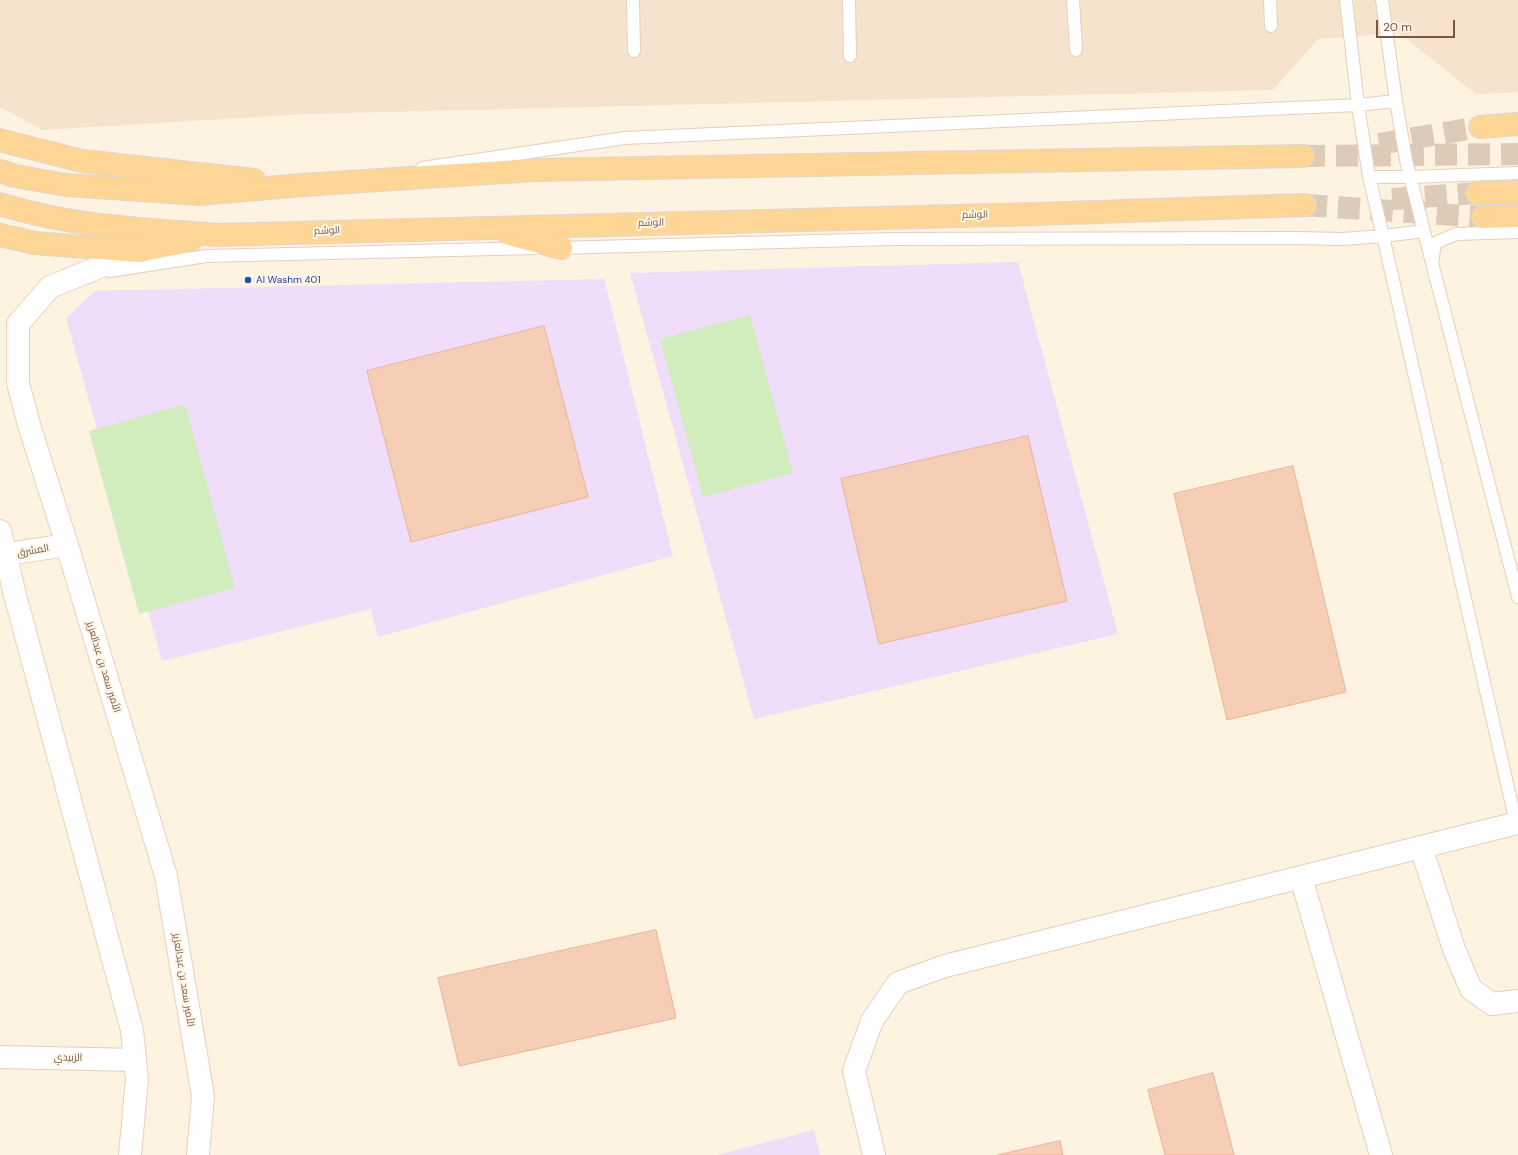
<!DOCTYPE html>
<html>
<head>
<meta charset="utf-8">
<style>
	body { margin:0 }
	#map { position:relative; width:1518px; height:1155px; overflow:hidden; background:#fef2e0; font-family:"DM Sans",sans-serif }
	canvas { display:block }
	.scale { position:absolute; left:1376px; top:20px; width:79px; height:18px; box-sizing:border-box; border:2px solid #775645; border-top:0; padding-left:5px; font-size:12px; line-height:14px; white-space:nowrap; color:#775645; -webkit-text-stroke:3px #fff6e8; paint-order:stroke }
</style>
</head>
<body>
<div id="map">
<canvas width="1518" height="1155"></canvas>
<div class="scale">20 m</div>
</div>
<script>
const context = document.querySelector('canvas').getContext('2d');
context.lineJoin = 'round';
function paint(path, color) { context.fillStyle = color; context.fill(path, 'evenodd'); }
function stroke(path, color, width, dash) { context.strokeStyle = color; context.lineWidth = width; context.lineCap = dash ? 'butt' : 'round'; context.setLineDash(dash || []); context.stroke(path); }
function write(font, color, halo, rows, align = 'center') {
  context.font = font + ' "DM Sans",Cairo,sans-serif'; context.lineWidth = 4; context.setLineDash([]); context.textBaseline = 'middle'; context.strokeStyle = halo; context.fillStyle = color; for (const [text, x, y, turn = 0] of rows) {
    context.save(); context.translate(x, y); context.rotate((+turn || 0) * Math.PI / 180); context.textAlign = isNaN(turn) ? turn : align; if (halo) context.strokeText(text, 0, 0); context.fillText(text, 0, 0); context.restore();
  }
}
paint(new Path2D(`
	M 0,0 L 1518,0 L 1518,92 L 1476,94 L 1399,33 L 1318,39 L 1273,90 L 308,114 L 43,130 L 0,107 Z`), '#f6e3ce');
paint(new Path2D(`
	M 1018,262 L 1118,634 L 754,719 L 630,273 Z
	M 604,279 L 673,556 L 378,637 L 371,609 L 162,661 L 66,318 L 95,291 Z
	M 814,1130 L 820,1155 L 717,1155 Z`), '#efddfa');
paint(new Path2D(`
	M 750,315 L 793,473 L 703,497 L 660,339 Z
	M 185,404 L 235,588 L 139,614 L 89,431 Z`), '#d1edbd');
const building = new Path2D(`
	M 544,326 L 588,497 L 411,542 L 367,371 Z
	M 1028,436 L 1067,601 L 879,644 L 841,479 Z
	M 1293,466 L 1346,692 L 1227,720 L 1174,494 Z
	M 656,930 L 676,1018 L 459,1066 L 438,978 Z
	M 1213,1073 L 1234,1155 L 1165,1155 L 1148,1090 Z
	M 1060,1141 L 1063,1155 L 998,1155 Z`);
paint(building, '#f6ceb5');
stroke(building, '#eab394', 1);
stroke(new Path2D(`
	M 1379,144 L 1480,127
	M 1303,156 L 1518,154
	M 1392,199 L 1477,193
	M 1305,205 L 1483,217`), '#dccbb9', 22, [22, 11]);
const lane = new Path2D(`
	M 633,0 L 634,51
	M 849,0 L 850,56
	M 1073,0 L 1076,50
	M 1270,0 L 1271,26
	M 1346,0 L 1358,105 L 1369,177 L 1383,236 L 1424,231
	M 1382,0 L 1396,101
	M 422,168 L 625,138 L 1358,105 L 1396,101 L 1406,160 L 1432,263
	M 1369,177 L 1410,177 L 1518,173
	M 1518,232 L 1456,234 L 1435,243 L 1432,263 L 1518,597
	M 556,248 L 894,239 L 1295,238 L 1342,239 L 1383,236 L 1516,823
	M 110,271 L 206,256 L 536,248`);
const street = new Path2D(`
	M 0,555 L 67,545
	M 1421,847 L 1454,949 L 1471,989 L 1492,1004 L 1518,1001
	M 1301,877 L 1381,1155
	M 0,1057 L 135,1060
	M 874,1155 L 854,1071 L 872,1021 L 898,983 L 945,966 L 1518,823`);
const secondary = new Path2D(`
	M 139,251 L 50,287 L 18,324 L 18,383 L 30,428 L 67,545 L 166,876 L 203,1096 L 198,1155
	M 0,531 L 15,595 L 132,1030 L 137,1079 L 130,1155`);
const primary = new Path2D(`
	M 1480,127 L 1518,124
	M 0,140 L 82,161 L 254,180
	M 0,171 L 15,176 L 66,185 L 200,194 L 302,185 L 535,170 L 1303,156
	M 1477,193 L 1518,192
	M 0,204 C 70,227 145,229 217,235 L 1037,214 L 1305,205
	M 1483,217 L 1518,216
	M 509,234 L 561,248
	M 0,235 L 34,243 L 139,251 L 191,240`);
stroke(lane, '#e5cfbe', 14);
stroke(street, '#e5cfbe', 24);
stroke(secondary, '#ebd0ba', 24);
stroke(primary, '#ded6d2', 24);
stroke(lane, '#fff', 12);
stroke(street, '#fff', 22);
stroke(secondary, '#fff', 22);
stroke(primary, '#ffd696', 22);
for (const [x, y, r, color] of [
	[248,280,4,"#1a4fb4"]
]) { const dot = new Path2D(); dot.arc(x, y, r, 0, 2 * Math.PI); context.fillStyle = color; context.fill(dot); stroke(dot, '#fff6e8', 1.5); }
write('10px', '#775645', '#fff6e8', [
	["الوشم",975,215,-1],
	["الوشم",651,223,-1],
	["الوشم",327,231,-2],
	["المشرق",33,551,-10],
	["الأمير سعد بن عبدالعزيز",103,667,73],
	["الأمير سعد بن عبدالعزيز",183,980,81],
	["الزبيدي",68,1058,1]
]);
write('10px', '#164399', '#fff6e8', [
	["Al Washm 401",256,280]
], 'left');
</script>
</body>
</html>
